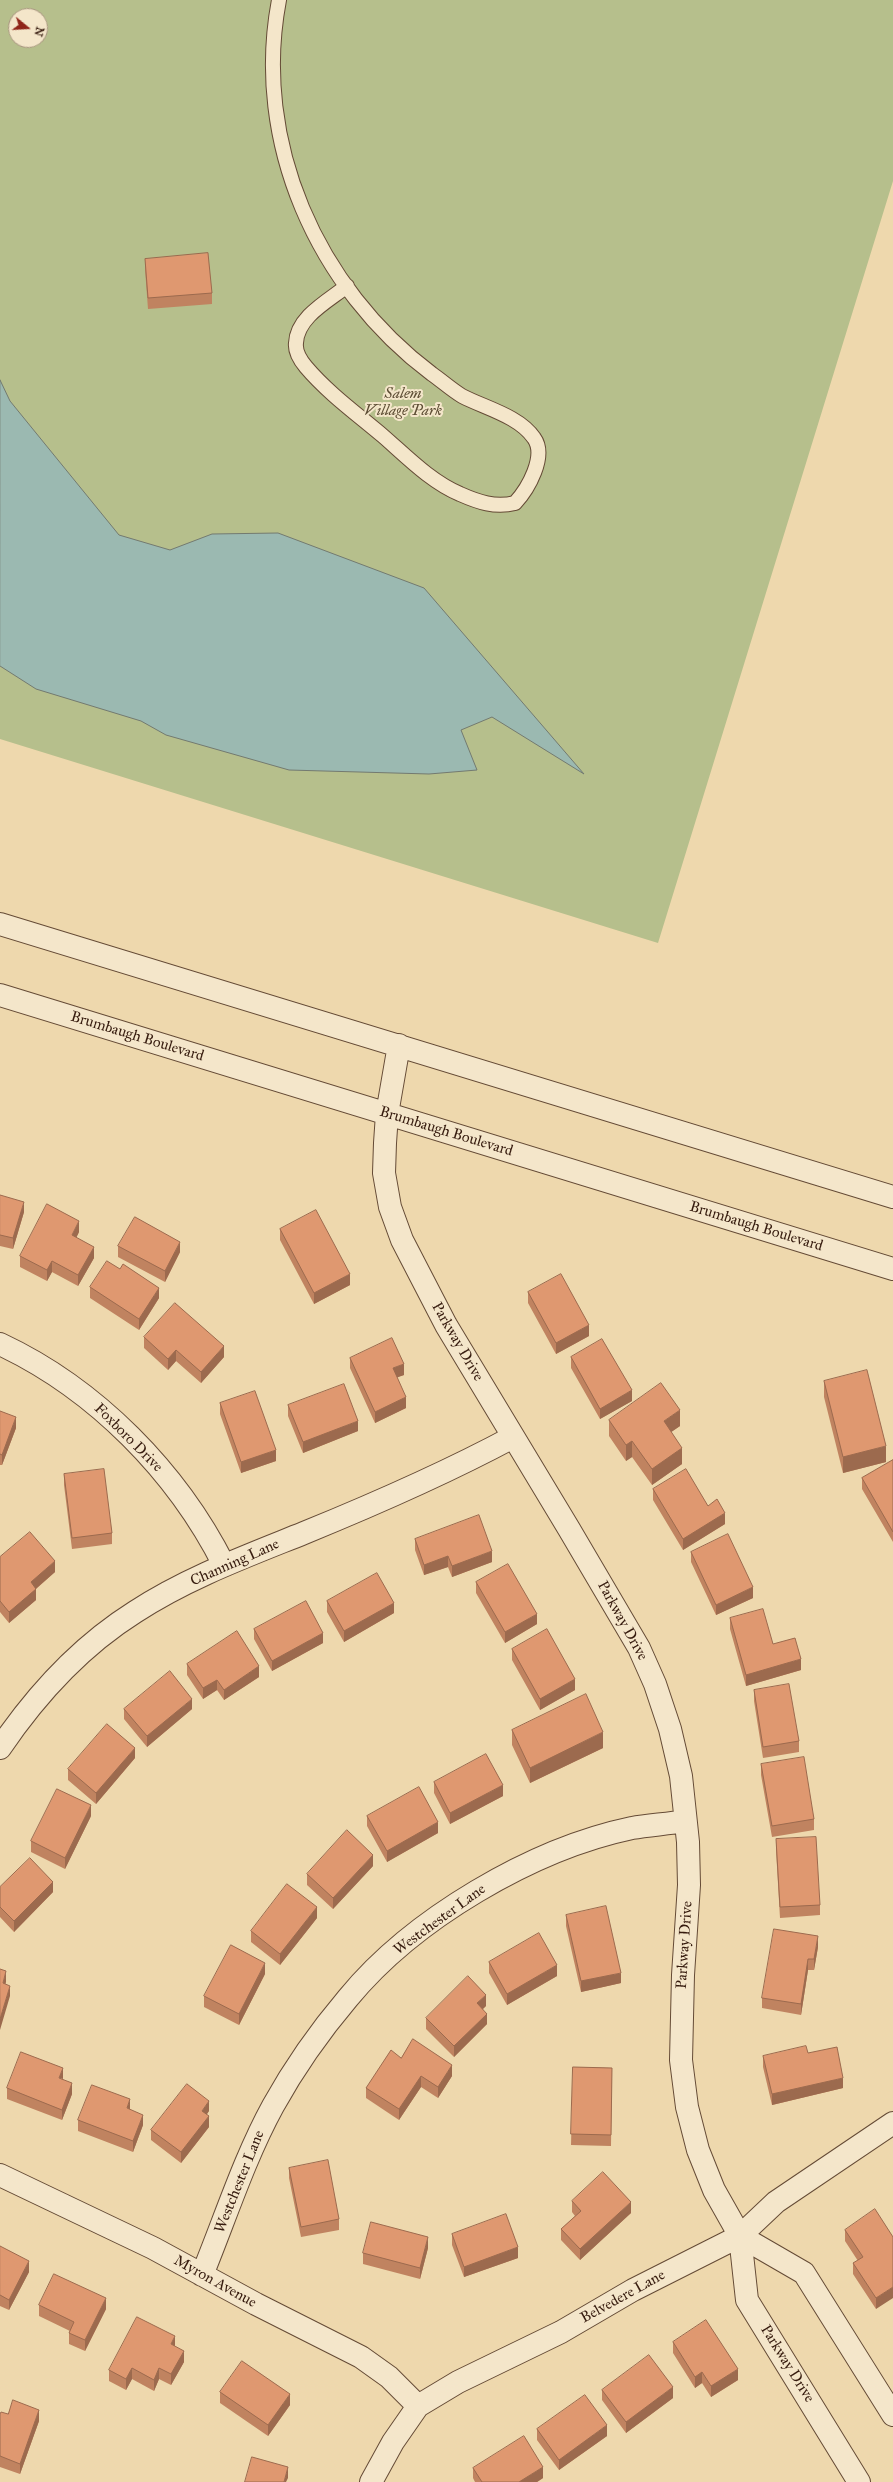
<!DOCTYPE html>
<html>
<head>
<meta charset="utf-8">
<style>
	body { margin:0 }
	#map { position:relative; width:893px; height:2482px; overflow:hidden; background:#eed8ad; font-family:"IM FELL Great Primer",serif }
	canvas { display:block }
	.north { position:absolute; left:8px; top:8px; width:40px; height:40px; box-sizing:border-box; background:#f4e6ca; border:1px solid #a8957f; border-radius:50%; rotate:108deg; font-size:11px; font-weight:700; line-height:16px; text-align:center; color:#371c0f }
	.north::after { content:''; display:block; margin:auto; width:14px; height:18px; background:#8f2418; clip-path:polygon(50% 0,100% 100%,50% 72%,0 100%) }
</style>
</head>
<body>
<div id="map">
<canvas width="893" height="2482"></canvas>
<div class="north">N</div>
</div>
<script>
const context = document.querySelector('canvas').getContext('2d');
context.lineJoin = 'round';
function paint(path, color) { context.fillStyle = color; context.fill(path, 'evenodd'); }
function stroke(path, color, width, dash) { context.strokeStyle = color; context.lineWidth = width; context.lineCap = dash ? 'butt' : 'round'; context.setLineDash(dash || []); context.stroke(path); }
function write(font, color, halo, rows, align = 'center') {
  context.font = font + ' "IM FELL Great Primer",serif'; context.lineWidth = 4; context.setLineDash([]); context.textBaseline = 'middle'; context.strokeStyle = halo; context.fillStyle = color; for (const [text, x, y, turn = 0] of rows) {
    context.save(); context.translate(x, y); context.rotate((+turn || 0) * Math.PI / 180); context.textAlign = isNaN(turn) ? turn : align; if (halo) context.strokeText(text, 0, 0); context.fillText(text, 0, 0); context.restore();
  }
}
paint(new Path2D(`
	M 0,0 L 893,0 L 893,181 L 658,943 L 0,739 ZM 16,16 L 40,16 L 40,40 L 16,40 Z`), '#b6bf8c');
const water = new Path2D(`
	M 0,380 L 10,401 L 119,535 L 170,550 L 212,534 L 278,533 L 424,588 L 584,774 L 492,717 L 461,730 L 477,770 L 429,774 L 289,770 L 166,735 L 141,721 L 36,689 L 0,666 Z`);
paint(water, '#9bb9b1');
stroke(water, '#737a70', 1);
const service = new Path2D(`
	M 279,0 C 252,142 317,288 432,374 C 442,381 452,390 462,396 C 485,408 519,416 534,438 C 547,456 528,489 515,503 C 495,508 478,502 460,494 C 431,482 406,456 383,436 C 357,414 328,393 306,367 C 301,361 295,351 296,343 C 297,317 328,301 347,286`);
const minor = new Path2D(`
	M 0,924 L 893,1197
	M 0,995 L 893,1269
	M 399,1045 L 387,1114 L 385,1143 L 384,1173 L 390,1207 L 402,1240 L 446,1325 L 569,1529 L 639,1648 L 655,1684 L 670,1729 L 681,1776 L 688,1842 L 689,1885 L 683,1975 L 681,2060 L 687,2107 L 698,2150 L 714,2190 L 740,2236 L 747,2300 L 859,2482
	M 0,1344 C 96,1389 177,1472 224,1565
	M 0,1748 C 36,1695 81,1646 135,1612 C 187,1578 247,1556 304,1533 C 375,1504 446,1473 513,1437
	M 0,2175 L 153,2248 L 256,2304 L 361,2357 L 389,2377 L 418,2406
	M 740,2236 L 804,2273 L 893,2415
	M 202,2275 C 225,2219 244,2159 273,2106 C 294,2068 320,2031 348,1998 C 413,1919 532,1849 632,1828 C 649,1825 668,1824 685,1821
	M 371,2482 L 393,2442 L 418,2406 L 458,2382 L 561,2332 L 633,2290 L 740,2236 L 776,2202 L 893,2123`);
stroke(service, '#654b36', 16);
stroke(minor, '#654b36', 24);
stroke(service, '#f4e6ca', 14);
stroke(minor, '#f4e6ca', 22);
paint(new Path2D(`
	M 145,259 L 212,293 L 212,304 L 148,309 L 145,269 Z
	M 0,1195 L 24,1212 L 13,1249 L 0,1246 Z
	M 280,1229 L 350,1285 L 314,1304 L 280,1240 Z
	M 79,1232 L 76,1238 L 94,1258 L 78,1286 L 52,1272 L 47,1281 L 20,1267 L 20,1256 Z
	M 118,1246 L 180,1252 L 165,1282 L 118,1257 Z
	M 90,1287 L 159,1298 L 139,1330 L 90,1298 Z
	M 528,1292 L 589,1336 L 556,1354 L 528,1303 Z
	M 144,1337 L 224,1357 L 201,1383 L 176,1361 L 168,1370 L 144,1348 Z
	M 571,1357 L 632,1401 L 600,1419 L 571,1368 Z
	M 350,1358 L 404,1375 L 397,1377 L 406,1408 L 375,1423 L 350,1368 Z
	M 824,1381 L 886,1462 L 843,1473 L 824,1397 Z
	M 220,1403 L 276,1461 L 241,1473 L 220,1414 Z
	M 288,1405 L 358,1431 L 303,1453 L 288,1416 Z
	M 0,1411 L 16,1428 L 2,1465 L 0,1465 Z
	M 609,1420 L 680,1426 L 671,1432 L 682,1464 L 652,1485 L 632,1457 L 626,1461 L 609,1436 Z
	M 893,1460 L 893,1542 L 862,1489 L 862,1478 Z
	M 64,1474 L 112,1533 L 112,1544 L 72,1549 L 64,1485 Z
	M 653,1489 L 708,1506 L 725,1524 L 683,1550 L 653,1500 Z
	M 415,1539 L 492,1562 L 452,1577 L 448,1567 L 424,1575 L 415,1550 Z
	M 691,1552 L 753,1598 L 716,1615 L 691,1562 Z
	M 0,1557 L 55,1572 L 36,1589 L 36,1600 L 9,1623 L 0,1612 Z
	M 476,1582 L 537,1624 L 505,1643 L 476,1593 Z
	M 327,1601 L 394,1613 L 344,1642 L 327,1612 Z
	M 730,1618 L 773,1644 L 801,1670 L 746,1686 L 730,1629 Z
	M 254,1629 L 323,1643 L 272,1671 L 254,1639 Z
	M 512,1649 L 575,1690 L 540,1710 L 512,1660 Z
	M 187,1664 L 259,1677 L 224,1700 L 217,1690 L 203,1699 L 187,1675 Z
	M 754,1690 L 799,1741 L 799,1752 L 763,1758 L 754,1701 Z
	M 124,1709 L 192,1709 L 147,1747 L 124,1719 Z
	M 512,1730 L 603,1748 L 530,1783 L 512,1745 Z
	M 135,1758 L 96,1804 L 68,1780 L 68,1769 Z
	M 761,1764 L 814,1819 L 814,1830 L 772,1837 L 761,1775 Z
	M 434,1782 L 503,1796 L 450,1824 L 434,1793 Z
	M 91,1816 L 65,1869 L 31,1852 L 31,1841 Z
	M 367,1816 L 438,1833 L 387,1862 L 367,1826 Z
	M 776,1839 L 820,1905 L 820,1915 L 780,1918 L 776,1850 Z
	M 373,1866 L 333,1909 L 307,1885 L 307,1874 Z
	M 0,1887 L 53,1892 L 14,1932 L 0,1917 Z
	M 566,1915 L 621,1983 L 581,1992 L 566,1926 Z
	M 317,1918 L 280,1965 L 251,1942 L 251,1931 Z
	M 818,1947 L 814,1970 L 808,1970 L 801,2015 L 762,2008 L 762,1998 Z
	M 489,1962 L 557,1976 L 507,2005 L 489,1973 Z
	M 265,1974 L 239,2025 L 204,2007 L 204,1996 Z
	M 486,2006 L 483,2009 L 487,2024 L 454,2057 L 426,2029 L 426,2018 Z
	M 808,2053 L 843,2088 L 772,2105 L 763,2067 L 763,2056 Z
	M 401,2058 L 452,2076 L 438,2098 L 421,2087 L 399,2120 L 366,2098 L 366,2088 Z
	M 573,2067 L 612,2068 L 611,2146 L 571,2145 Z
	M 63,2079 L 72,2094 L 62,2120 L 7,2099 L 7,2088 Z
	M 209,2111 L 207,2114 L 209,2127 L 181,2163 L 151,2140 L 151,2130 Z
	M 78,2120 L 143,2125 L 133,2152 L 78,2131 Z
	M 289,2168 L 339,2219 L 339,2230 L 301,2237 L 289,2178 Z
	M 572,2201 L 631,2213 L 580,2260 L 561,2240 L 561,2229 L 575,2216 L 572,2212 Z
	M 845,2230 L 893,2237 L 876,2309 L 853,2274 L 853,2263 L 858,2261 L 845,2241 Z
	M 452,2234 L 518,2258 L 464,2277 L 452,2245 Z
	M 0,2246 L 29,2272 L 9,2310 L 0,2306 Z
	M 428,2248 L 420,2279 L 363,2264 L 363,2253 Z
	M 39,2305 L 106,2309 L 85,2351 L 69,2344 L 69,2333 L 70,2331 L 39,2316 Z
	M 673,2342 L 738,2380 L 711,2397 L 702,2383 L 695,2388 L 673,2353 Z
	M 175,2347 L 184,2362 L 171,2385 L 159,2379 L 154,2391 L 132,2379 L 126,2390 L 109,2381 L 109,2370 Z
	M 602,2390 L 673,2398 L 626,2433 L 602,2400 Z
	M 220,2392 L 290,2405 L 268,2436 L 220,2403 Z
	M 0,2414 L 8,2414 L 39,2421 L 20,2474 L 0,2467 Z
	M 537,2429 L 607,2436 L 559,2470 L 537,2440 Z
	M 473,2468 L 543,2478 L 537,2482 L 475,2482 L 473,2478 Z`), '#c08360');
paint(new Path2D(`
	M 24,1202 L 24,1212 L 13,1249 L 13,1238 Z
	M 79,1221 L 79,1232 L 72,1246 L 72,1235 Z
	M 180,1242 L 180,1252 L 165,1282 L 165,1271 Z
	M 94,1247 L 94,1258 L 78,1286 L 78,1275 Z
	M 52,1261 L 52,1272 L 47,1281 L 47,1270 Z
	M 350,1274 L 350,1285 L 314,1304 L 314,1293 Z
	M 159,1288 L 159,1298 L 139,1330 L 139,1319 Z
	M 589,1325 L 589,1336 L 556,1354 L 556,1343 Z
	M 224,1346 L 224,1357 L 201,1383 L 201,1372 Z
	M 176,1350 L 176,1361 L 168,1370 L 168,1359 Z
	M 404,1364 L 404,1375 L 393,1379 L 393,1368 Z
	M 632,1390 L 632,1401 L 600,1419 L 600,1409 Z
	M 406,1397 L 406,1408 L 375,1423 L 375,1412 Z
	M 680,1410 L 680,1426 L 664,1437 L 664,1421 Z
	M 16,1417 L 16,1428 L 2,1465 L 2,1455 Z
	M 358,1421 L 358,1431 L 303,1453 L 303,1442 Z
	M 632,1441 L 632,1457 L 626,1461 L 626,1445 Z
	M 886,1446 L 886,1462 L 843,1473 L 843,1457 Z
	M 682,1448 L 682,1464 L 652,1485 L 652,1469 Z
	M 276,1450 L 276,1461 L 241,1473 L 241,1462 Z
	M 725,1513 L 725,1524 L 683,1550 L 683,1539 Z
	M 492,1551 L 492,1562 L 452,1577 L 452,1566 Z
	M 448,1556 L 448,1567 L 424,1575 L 424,1565 Z
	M 55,1561 L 55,1572 L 31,1593 L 31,1582 Z
	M 753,1587 L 753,1598 L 716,1615 L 716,1605 Z
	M 36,1589 L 36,1600 L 9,1623 L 9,1612 Z
	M 394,1603 L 394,1613 L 344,1642 L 344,1631 Z
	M 537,1614 L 537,1624 L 505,1643 L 505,1632 Z
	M 323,1633 L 323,1643 L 272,1671 L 272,1661 Z
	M 801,1659 L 801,1670 L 746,1686 L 746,1675 Z
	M 259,1666 L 259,1677 L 224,1700 L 224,1690 Z
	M 575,1679 L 575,1690 L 540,1710 L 540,1699 Z
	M 217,1680 L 217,1690 L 203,1699 L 203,1688 Z
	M 192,1699 L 192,1709 L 147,1747 L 147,1736 Z
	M 603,1732 L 603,1748 L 530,1783 L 530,1768 Z
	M 135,1748 L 135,1758 L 96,1804 L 96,1793 Z
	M 503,1785 L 503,1796 L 450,1824 L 450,1813 Z
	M 91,1805 L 91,1816 L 65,1869 L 65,1858 Z
	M 438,1822 L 438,1833 L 387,1862 L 387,1851 Z
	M 373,1855 L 373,1866 L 333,1909 L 333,1898 Z
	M 53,1882 L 53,1892 L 14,1932 L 14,1921 Z
	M 317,1907 L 317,1918 L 280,1965 L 280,1954 Z
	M 818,1936 L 818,1947 L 814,1970 L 814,1959 Z
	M 808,1959 L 808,1970 L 801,2015 L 801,2004 Z
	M 265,1963 L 265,1974 L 239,2025 L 239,2014 Z
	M 557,1965 L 557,1976 L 507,2005 L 507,1994 Z
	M 6,1971 L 6,1982 L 3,1994 L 3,1983 Z
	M 621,1973 L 621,1983 L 581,1992 L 581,1981 Z
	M 10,1986 L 10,1996 L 0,2030 L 0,2019 Z
	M 486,1995 L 486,2006 L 477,2014 L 477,2003 Z
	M 487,2014 L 487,2024 L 454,2057 L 454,2046 Z
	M 452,2065 L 452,2076 L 438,2098 L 438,2087 Z
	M 63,2068 L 63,2079 L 59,2078 Z
	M 421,2076 L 421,2087 L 399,2120 L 399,2109 Z
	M 843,2078 L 843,2088 L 772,2105 L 772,2094 Z
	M 72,2083 L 72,2094 L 62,2120 L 62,2110 Z
	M 130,2099 L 130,2110 L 127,2108 Z
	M 209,2101 L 209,2111 L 202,2121 L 202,2111 Z
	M 143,2115 L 143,2125 L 133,2152 L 133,2141 Z
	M 209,2116 L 209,2127 L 181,2163 L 181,2152 Z
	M 631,2202 L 631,2213 L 580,2260 L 580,2249 Z
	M 428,2237 L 428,2248 L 420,2279 L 420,2268 Z
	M 518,2247 L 518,2258 L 464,2277 L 464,2267 Z
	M 29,2261 L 29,2272 L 9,2310 L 9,2300 Z
	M 893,2287 L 893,2298 L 876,2309 L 876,2298 Z
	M 106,2298 L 106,2309 L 85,2351 L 85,2340 Z
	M 175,2336 L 175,2347 L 171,2344 Z
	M 184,2351 L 184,2362 L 171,2385 L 171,2374 Z
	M 132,2368 L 132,2379 L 126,2390 L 126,2379 Z
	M 159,2368 L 159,2379 L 154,2391 L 154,2380 Z
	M 738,2369 L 738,2380 L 711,2397 L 711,2386 Z
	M 702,2372 L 702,2383 L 695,2388 L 695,2377 Z
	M 673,2387 L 673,2398 L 626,2433 L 626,2422 Z
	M 290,2394 L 290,2405 L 268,2436 L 268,2425 Z
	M 39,2410 L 39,2421 L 20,2474 L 20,2464 Z
	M 607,2425 L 607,2436 L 559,2470 L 559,2460 Z
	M 288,2467 L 288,2478 L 286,2482 L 284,2482 Z
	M 543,2467 L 543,2478 L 537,2482 L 519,2482 Z`), '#9c6a4e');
const building = new Path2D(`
	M 208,253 L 212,293 L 148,298 L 145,259 Z
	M 0,1195 L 24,1202 L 13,1238 L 0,1235 Z
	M 47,1204 L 79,1221 L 72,1235 L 94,1247 L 78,1275 L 52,1261 L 47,1270 L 20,1256 Z
	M 316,1210 L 350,1274 L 314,1293 L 280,1229 Z
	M 135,1217 L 180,1242 L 165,1271 L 118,1246 Z
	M 107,1261 L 120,1269 L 123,1264 L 159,1288 L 139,1319 L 90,1287 Z
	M 561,1274 L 589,1325 L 556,1343 L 528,1292 Z
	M 175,1303 L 224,1346 L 201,1372 L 176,1350 L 168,1359 L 144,1337 Z
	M 392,1338 L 404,1364 L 393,1368 L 406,1397 L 375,1412 L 350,1358 Z
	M 602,1339 L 632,1390 L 600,1409 L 571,1357 Z
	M 867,1370 L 886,1446 L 843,1457 L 824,1381 Z
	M 661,1383 L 680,1410 L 664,1421 L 682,1448 L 652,1469 L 632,1441 L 626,1445 L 609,1420 Z
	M 344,1384 L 358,1421 L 303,1442 L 288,1405 Z
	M 255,1391 L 276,1450 L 241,1462 L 220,1403 Z
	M 0,1411 L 16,1417 L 2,1455 L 0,1454 Z
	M 893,1460 L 893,1532 L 862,1478 Z
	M 104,1469 L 112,1533 L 72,1538 L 64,1474 Z
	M 686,1469 L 708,1506 L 717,1499 L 725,1513 L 683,1539 L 653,1489 Z
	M 479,1515 L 492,1551 L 452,1566 L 448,1556 L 424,1565 L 415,1539 Z
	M 30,1532 L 55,1561 L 31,1582 L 36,1589 L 9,1612 L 0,1601 L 0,1557 Z
	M 728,1534 L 753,1587 L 716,1605 L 691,1552 Z
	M 508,1564 L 537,1614 L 505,1632 L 476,1582 Z
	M 377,1573 L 394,1603 L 344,1631 L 327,1601 Z
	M 306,1601 L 323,1633 L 272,1661 L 254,1629 Z
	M 763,1609 L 773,1644 L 795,1638 L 801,1659 L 746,1675 L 730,1618 Z
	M 547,1629 L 575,1679 L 540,1699 L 512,1649 Z
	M 237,1631 L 259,1666 L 224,1690 L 217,1680 L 203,1688 L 187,1664 Z
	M 170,1671 L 192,1699 L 147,1736 L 124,1709 Z
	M 789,1684 L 799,1741 L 763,1747 L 754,1690 Z
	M 586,1694 L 603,1732 L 530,1768 L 512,1730 Z
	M 107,1724 L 135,1748 L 96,1793 L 68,1769 Z
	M 486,1754 L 503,1785 L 450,1813 L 434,1782 Z
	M 804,1757 L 814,1819 L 772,1826 L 761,1764 Z
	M 419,1787 L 438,1822 L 387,1851 L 367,1816 Z
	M 57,1789 L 91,1805 L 65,1858 L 31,1841 Z
	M 347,1830 L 373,1855 L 333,1898 L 307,1874 Z
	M 816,1837 L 820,1905 L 780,1907 L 776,1839 Z
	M 30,1858 L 53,1882 L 14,1921 L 0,1907 L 0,1887 Z
	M 287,1884 L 317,1907 L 280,1954 L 251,1931 Z
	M 606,1906 L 621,1973 L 581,1981 L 566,1915 Z
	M 774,1929 L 818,1936 L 814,1959 L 808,1959 L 801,2004 L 762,1998 Z
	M 539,1933 L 557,1965 L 507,1994 L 489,1962 Z
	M 231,1945 L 265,1963 L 239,2014 L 204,1996 Z
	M 0,1969 L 6,1971 L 3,1983 L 10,1986 L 0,2019 Z
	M 468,1976 L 486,1995 L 477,2003 L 487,2014 L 454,2046 L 426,2018 Z
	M 413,2039 L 452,2065 L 438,2087 L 421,2076 L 399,2109 L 366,2088 L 391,2050 L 401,2058 Z
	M 806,2046 L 808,2053 L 837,2047 L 843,2078 L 772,2094 L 763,2056 Z
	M 21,2052 L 63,2068 L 59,2078 L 72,2083 L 62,2110 L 7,2088 Z
	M 573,2067 L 612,2068 L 611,2135 L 571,2134 Z
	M 187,2084 L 209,2101 L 202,2111 L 209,2116 L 181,2152 L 151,2130 Z
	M 92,2085 L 130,2099 L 127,2108 L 143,2115 L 133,2141 L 78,2120 Z
	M 328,2160 L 339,2219 L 301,2227 L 289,2168 Z
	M 603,2172 L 631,2202 L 580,2249 L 561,2229 L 581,2211 L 572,2201 Z
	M 875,2209 L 893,2237 L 893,2287 L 876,2298 L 853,2263 L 863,2257 L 845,2230 Z
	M 506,2214 L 518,2247 L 464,2267 L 452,2234 Z
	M 371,2222 L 428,2237 L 420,2268 L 363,2253 Z
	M 0,2246 L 29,2261 L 9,2300 L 0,2295 Z
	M 54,2274 L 106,2298 L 85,2340 L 69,2333 L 74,2322 L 39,2305 Z
	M 137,2317 L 175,2336 L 171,2344 L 184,2351 L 171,2374 L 159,2368 L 154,2380 L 132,2368 L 126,2379 L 109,2370 Z
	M 706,2320 L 738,2369 L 711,2386 L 702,2372 L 695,2377 L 673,2342 Z
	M 649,2355 L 673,2387 L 626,2422 L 602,2390 Z
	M 242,2361 L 290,2394 L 268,2425 L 220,2392 Z
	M 585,2395 L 607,2425 L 559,2460 L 537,2429 Z
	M 13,2400 L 39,2410 L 20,2464 L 0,2456 L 0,2414 L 1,2412 L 8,2414 Z
	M 524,2436 L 543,2467 L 519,2482 L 482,2482 L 473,2468 Z
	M 252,2457 L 288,2467 L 284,2482 L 245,2482 Z`);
paint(building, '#df9870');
stroke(building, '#9c6a4e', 1);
write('italic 15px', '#5d4d34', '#f4e6ca', [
	["Salem",403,394],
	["Village Park",403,411]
]);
write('15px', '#371c0f', '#f4e6ca', [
	["Brumbaugh Boulevard",137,1037,17],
	["Brumbaugh Boulevard",446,1132,17],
	["Brumbaugh Boulevard",756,1227,17],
	["Parkway Drive",457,1342,60],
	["Foxboro Drive",128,1438,45],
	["Channing Lane",235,1563,-24],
	["Parkway Drive",622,1621,61],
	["Westchester Lane",440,1920,-36],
	["Parkway Drive",685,1945,-86],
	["Westchester Lane",240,2182,-68],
	["Myron Avenue",215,2282,29],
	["Belvedere Lane",623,2297,-29],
	["Parkway Drive",787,2364,58]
]);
</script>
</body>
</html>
